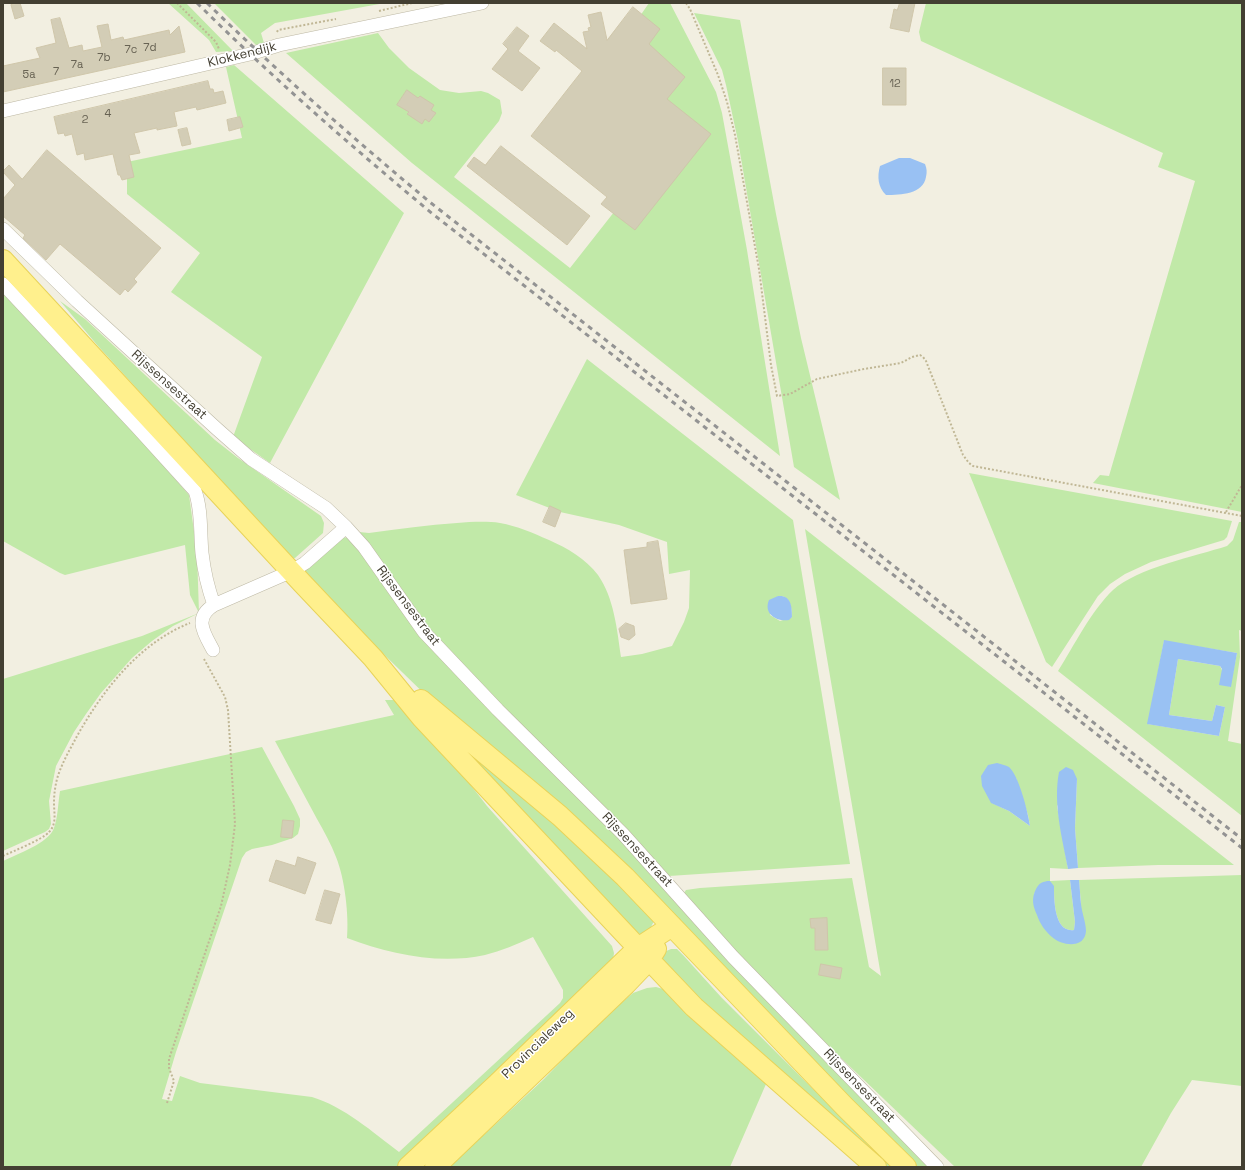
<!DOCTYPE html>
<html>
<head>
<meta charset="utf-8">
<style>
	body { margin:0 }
	#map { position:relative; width:1245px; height:1170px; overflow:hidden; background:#f2efe1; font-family:"Space Grotesk",sans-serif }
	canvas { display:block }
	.frame { position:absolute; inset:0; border:4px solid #433f32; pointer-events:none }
</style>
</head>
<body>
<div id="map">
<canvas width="1245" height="1170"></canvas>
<div class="frame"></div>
</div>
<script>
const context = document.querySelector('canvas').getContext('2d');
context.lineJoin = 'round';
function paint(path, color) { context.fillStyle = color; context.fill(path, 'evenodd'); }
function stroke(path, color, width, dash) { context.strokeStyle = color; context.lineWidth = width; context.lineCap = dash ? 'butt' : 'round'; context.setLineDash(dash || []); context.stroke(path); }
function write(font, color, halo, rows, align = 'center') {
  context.font = font + ' "Space Grotesk",sans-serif'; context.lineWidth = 3; context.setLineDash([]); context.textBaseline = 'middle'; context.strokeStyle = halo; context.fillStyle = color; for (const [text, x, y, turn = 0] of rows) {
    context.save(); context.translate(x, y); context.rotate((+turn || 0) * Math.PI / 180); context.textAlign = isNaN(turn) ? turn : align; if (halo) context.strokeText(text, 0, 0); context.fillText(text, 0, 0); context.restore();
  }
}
paint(new Path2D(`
	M 168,3 L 186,3 L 233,51 L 216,52 L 209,40 Z
	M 214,3 L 385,3 L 275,23 L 261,33 L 264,43 L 256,45 Z
	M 649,3 L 670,3 L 716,92 L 722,113 L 747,250 L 780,456 L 412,163 L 286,53 L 378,33 L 389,48 L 409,68 L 440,90 L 459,93 L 481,91 L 488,93 L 500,100 L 502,113 L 499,121 L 454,177 L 570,268 L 629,193 L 640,16 Z
	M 926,3 L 1242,3 L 1242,512 L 1093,483 L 1100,475 L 1109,476 L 1195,181 L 1158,167 L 1163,153 L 921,41 L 919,32 Z
	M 694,13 L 740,20 L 776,214 L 801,338 L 840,500 L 794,467 L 738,141 L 726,85 L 722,70 Z
	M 234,65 L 404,213 L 270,463 L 233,437 L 262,357 L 171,292 L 200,253 L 127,194 L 127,162 L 242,138 L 226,67 Z
	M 3,290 L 97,389 L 189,495 L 197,553 L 199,613 L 173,626 L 152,641 L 132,658 L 101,693 L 86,714 L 74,732 L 56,766 L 49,801 L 51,824 L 49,829 L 45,832 L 3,851 L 3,679 L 142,636 L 199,613 L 190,595 L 185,545 L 65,575 L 60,573 L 3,541 Z
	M 60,301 L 85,319 L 215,440 L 238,458 L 321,516 L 324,523 L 323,533 L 295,558 L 292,559 L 98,346 Z
	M 587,359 L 793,520 L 850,864 L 669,876 L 441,643 L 420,617 L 359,532 L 369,533 C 399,529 428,525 457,523 C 471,522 486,521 500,523 C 517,526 533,533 549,540 C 567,548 586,559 598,575 C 614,598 617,629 621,657 L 642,654 L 672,646 L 684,622 L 689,608 L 690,570 L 669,574 L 667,542 L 619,525 L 560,512 L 516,495 ZM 778,596 C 790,595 792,607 792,617 L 780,621 L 770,615 Z
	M 969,473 L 1232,521 L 1227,537 L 1224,540 L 1151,562 L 1125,574 L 1110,584 L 1098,596 L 1052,667 L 1046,662 Z
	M 1239,522 L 1242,522 L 1242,631 L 1239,630 L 1240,657 L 1228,741 L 1242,744 L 1242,816 L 1058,671 C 1074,646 1091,611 1113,590 C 1137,568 1196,556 1227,546 L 1233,540 ZM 1164,641 L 1237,653 L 1230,687 L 1220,666 L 1178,659 L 1169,715 L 1212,721 L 1216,705 L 1225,707 L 1219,736 L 1148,724 Z
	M 805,529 L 1234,865 L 1158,865 L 1078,868 L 1075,828 L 1077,779 L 1057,806 L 1068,869 L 1050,868 L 1050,881 L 1070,880 L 1075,922 L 1074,930 C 1054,933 1054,899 1054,886 L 1034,893 L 1075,944 L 1081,904 L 1079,880 L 1242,875 L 1242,1086 L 1192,1080 L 1171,1113 L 1141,1167 L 955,1167 L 817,1035 L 737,952 L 684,893 L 686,890 L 700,888 L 852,878 L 869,967 L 881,976 ZM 1016,778 L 1028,815 L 1030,826 L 1009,811 L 992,803 Z
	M 340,537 L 350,538 L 380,578 L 657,877 L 932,1167 L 912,1167 L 369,640 L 304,572 Z
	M 385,700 L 398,700 L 448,756 L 487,806 L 612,946 L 614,953 L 613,960 L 397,1167 L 3,1167 L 3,861 C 17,854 49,843 54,828 C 58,817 58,803 60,791 L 262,747 L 294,806 L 300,819 L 300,826 L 298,834 L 293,838 L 272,845 L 252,849 L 246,852 L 242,858 L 176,1052 L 162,1099 L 172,1101 L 180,1076 L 200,1083 L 312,1097 C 343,1106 374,1133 399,1152 L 560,1003 L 563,998 L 563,990 L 533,937 C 517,944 501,951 485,955 C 439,965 389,954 347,938 C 349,916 345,879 336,857 C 331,844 324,831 317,819 C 303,793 289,767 275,741 L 394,715 Z
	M 431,717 L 594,855 L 654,921 L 649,931 L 641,934 L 634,933 Z
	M 671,949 L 677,949 L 683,955 L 721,997 L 814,1090 L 903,1167 L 888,1167 L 795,1090 L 660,962 L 664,952 Z
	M 656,987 L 663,989 L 766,1084 L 730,1167 L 445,1167 L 486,1133 L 544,1079 L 599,1022 L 633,993 L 647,988 Z`), '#c1e9a8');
paint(new Path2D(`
	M 899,158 L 910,158 L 925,164 C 927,169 927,172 926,177 C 923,194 901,195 886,195 C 878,187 877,177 880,166 Z
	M 778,596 C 791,595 792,606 792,617 L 789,620 C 777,622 763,614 769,600 Z
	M 1164,640 L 1237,653 L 1231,687 L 1219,685 L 1222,669 L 1220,666 L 1178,659 L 1169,715 L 1212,721 L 1216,705 L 1225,707 L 1219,736 L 1147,724 Z
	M 997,763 C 1000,764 1006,765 1009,767 C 1019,776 1028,812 1030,826 L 1009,811 L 991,803 L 982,786 L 981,776 L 988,765 Z
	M 1066,767 L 1073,770 L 1077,779 L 1075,828 L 1078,868 L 1068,869 C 1062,837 1053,804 1059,772 Z
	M 1070,880 L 1079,880 C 1080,888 1080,896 1081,904 C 1082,913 1086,923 1086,931 C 1085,949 1062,946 1052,937 C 1045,931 1040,924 1037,915 C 1033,906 1031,899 1036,889 C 1039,883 1043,881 1050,881 L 1054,886 C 1054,899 1054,933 1074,930 L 1075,922 Z`), '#99c1f3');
const building = new Path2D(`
	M 20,3 L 24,16 L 15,19 L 11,5 Z
	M 900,3 L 915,3 L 909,32 L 890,28 L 894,9 L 897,10 Z
	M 633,7 L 660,29 L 649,44 L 685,77 L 667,99 L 711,134 L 635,230 L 601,204 L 607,197 L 531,136 L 582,71 L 556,50 L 555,52 L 540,41 L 554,23 L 587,49 L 583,32 L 589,31 L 588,28 L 591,27 L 588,15 L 601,12 L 607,40 Z
	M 60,18 L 69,48 L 82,45 L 83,51 L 102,47 L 97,26 L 108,24 L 111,40 L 123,37 L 124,40 L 169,30 L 170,35 L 179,26 L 185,52 L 3,92 L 3,66 L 40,58 L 36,48 L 56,43 L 51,20 Z
	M 517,27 L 529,36 L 518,51 L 540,68 L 522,91 L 492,69 L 508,49 L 503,44 Z
	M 883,68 L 906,68 L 906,105 L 883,105 Z
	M 208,81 L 210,89 L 213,89 L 214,93 L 223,91 L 226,103 L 197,110 L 196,107 L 174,112 L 177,126 L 157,130 L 157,128 L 134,133 L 140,153 L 129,155 L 134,177 L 122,180 L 120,175 L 118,175 L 113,154 L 85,160 L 84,153 L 77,155 L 72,134 L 65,136 L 64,133 L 58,134 L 54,117 Z
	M 407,90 L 418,98 L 420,96 L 434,105 L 431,110 L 436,113 L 429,122 L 425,119 L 422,124 L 407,114 L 409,112 L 397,105 Z
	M 240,117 L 243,127 L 229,131 L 227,120 Z
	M 187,128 L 191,144 L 182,146 L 178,130 Z
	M 501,146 L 590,216 L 567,245 L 467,166 L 474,157 L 485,165 Z
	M 47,150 L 161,248 L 134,279 L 137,282 L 128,292 L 125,289 L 120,295 L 60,244 L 46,260 L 23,238 L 25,235 L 3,216 L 3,199 L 15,185 L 3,172 L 3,171 L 9,165 L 22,179 Z
	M 550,506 L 561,511 L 555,527 L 543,522 Z
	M 658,541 L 667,599 L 631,604 L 624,550 L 647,547 L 647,543 Z
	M 626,623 L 634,626 L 635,635 L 629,640 L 621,637 L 619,629 Z
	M 283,820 L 294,821 L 292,838 L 281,837 Z
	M 298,857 L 316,863 L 305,894 L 269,881 L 276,860 L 295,866 Z
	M 325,890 L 340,894 L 331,924 L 316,920 Z
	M 827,918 L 828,950 L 815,950 L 815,928 L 811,928 L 810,919 Z
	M 821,964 L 842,968 L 840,979 L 819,975 Z`);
paint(building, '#d3cdb6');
stroke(building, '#cfc6aa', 1);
const minor = new Path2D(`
	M 3,111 L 250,54 L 279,45 L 482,3
	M 3,229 L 77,301 L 217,429 L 251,459 L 326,508 L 346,527 L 364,547 L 424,632 L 498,710 L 623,834 L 733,957 L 937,1167
	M 3,284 L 137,427 L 195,491 C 202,510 200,533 202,553 C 204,571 208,588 214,605
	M 213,650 C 204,633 193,618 214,605 L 292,571 L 305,563 L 346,527`);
const primary = new Path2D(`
	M 3,260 L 302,583 L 373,658 L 422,718 L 638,948 L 694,1007 L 876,1167
	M 421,700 L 560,816 L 625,877 L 845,1107 L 906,1167
	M 408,1167 L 497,1084 L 638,948 L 672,926
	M 435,1167 L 626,984 L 649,960 L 656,949`);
stroke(minor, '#bdb8a4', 14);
stroke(primary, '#e8d359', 22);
stroke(new Path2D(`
	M 177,3 L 216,42 L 219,49
	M 686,3 L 690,9 L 718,75 L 727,102 L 735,135 L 759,269 L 771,365 L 777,396 L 790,394 L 817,379 L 864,369 L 901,363 L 912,357 L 920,355 L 923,357 L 926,361 L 963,455 L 969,463 L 973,466 L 1242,516
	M 379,11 L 412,3
	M 277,32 L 278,30 L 336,19
	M 1226,512 L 1242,485
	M 3,856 C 13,851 42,840 49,832 C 57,824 54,813 54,803 C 54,795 55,787 57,779 C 61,765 69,751 76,738 C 102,691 139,643 190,623
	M 167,1103 L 174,1081 L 169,1068 L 169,1059 L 221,906 L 230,865 L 235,824 L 228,710 L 225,697 L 204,659`), '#c0b795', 2, [2, 2]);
stroke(minor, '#fff', 13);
stroke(primary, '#fff08d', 20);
stroke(new Path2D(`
	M 197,3 C 273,78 352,147 434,215 L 1242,848
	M 207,3 C 279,73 354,139 431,203 L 1242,839`), '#939393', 3, [5, 5]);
write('11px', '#676253', null, [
	["7d",150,48],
	["7c",131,50],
	["7b",104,58],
	["7a",77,65],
	["7",56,72],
	["5a",29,75],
	["12",895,84],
	["4",108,114],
	["2",85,120]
]);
write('13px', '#433f32', '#fff', [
	["Klokkendijk",242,55,-14],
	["Rijssensestraat",169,385,42],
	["Rijssensestraat",408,606,53],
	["Rijssensestraat",637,850,47],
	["Provincialeweg",538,1044,-44],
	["Rijssensestraat",859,1086,46]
]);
</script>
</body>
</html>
